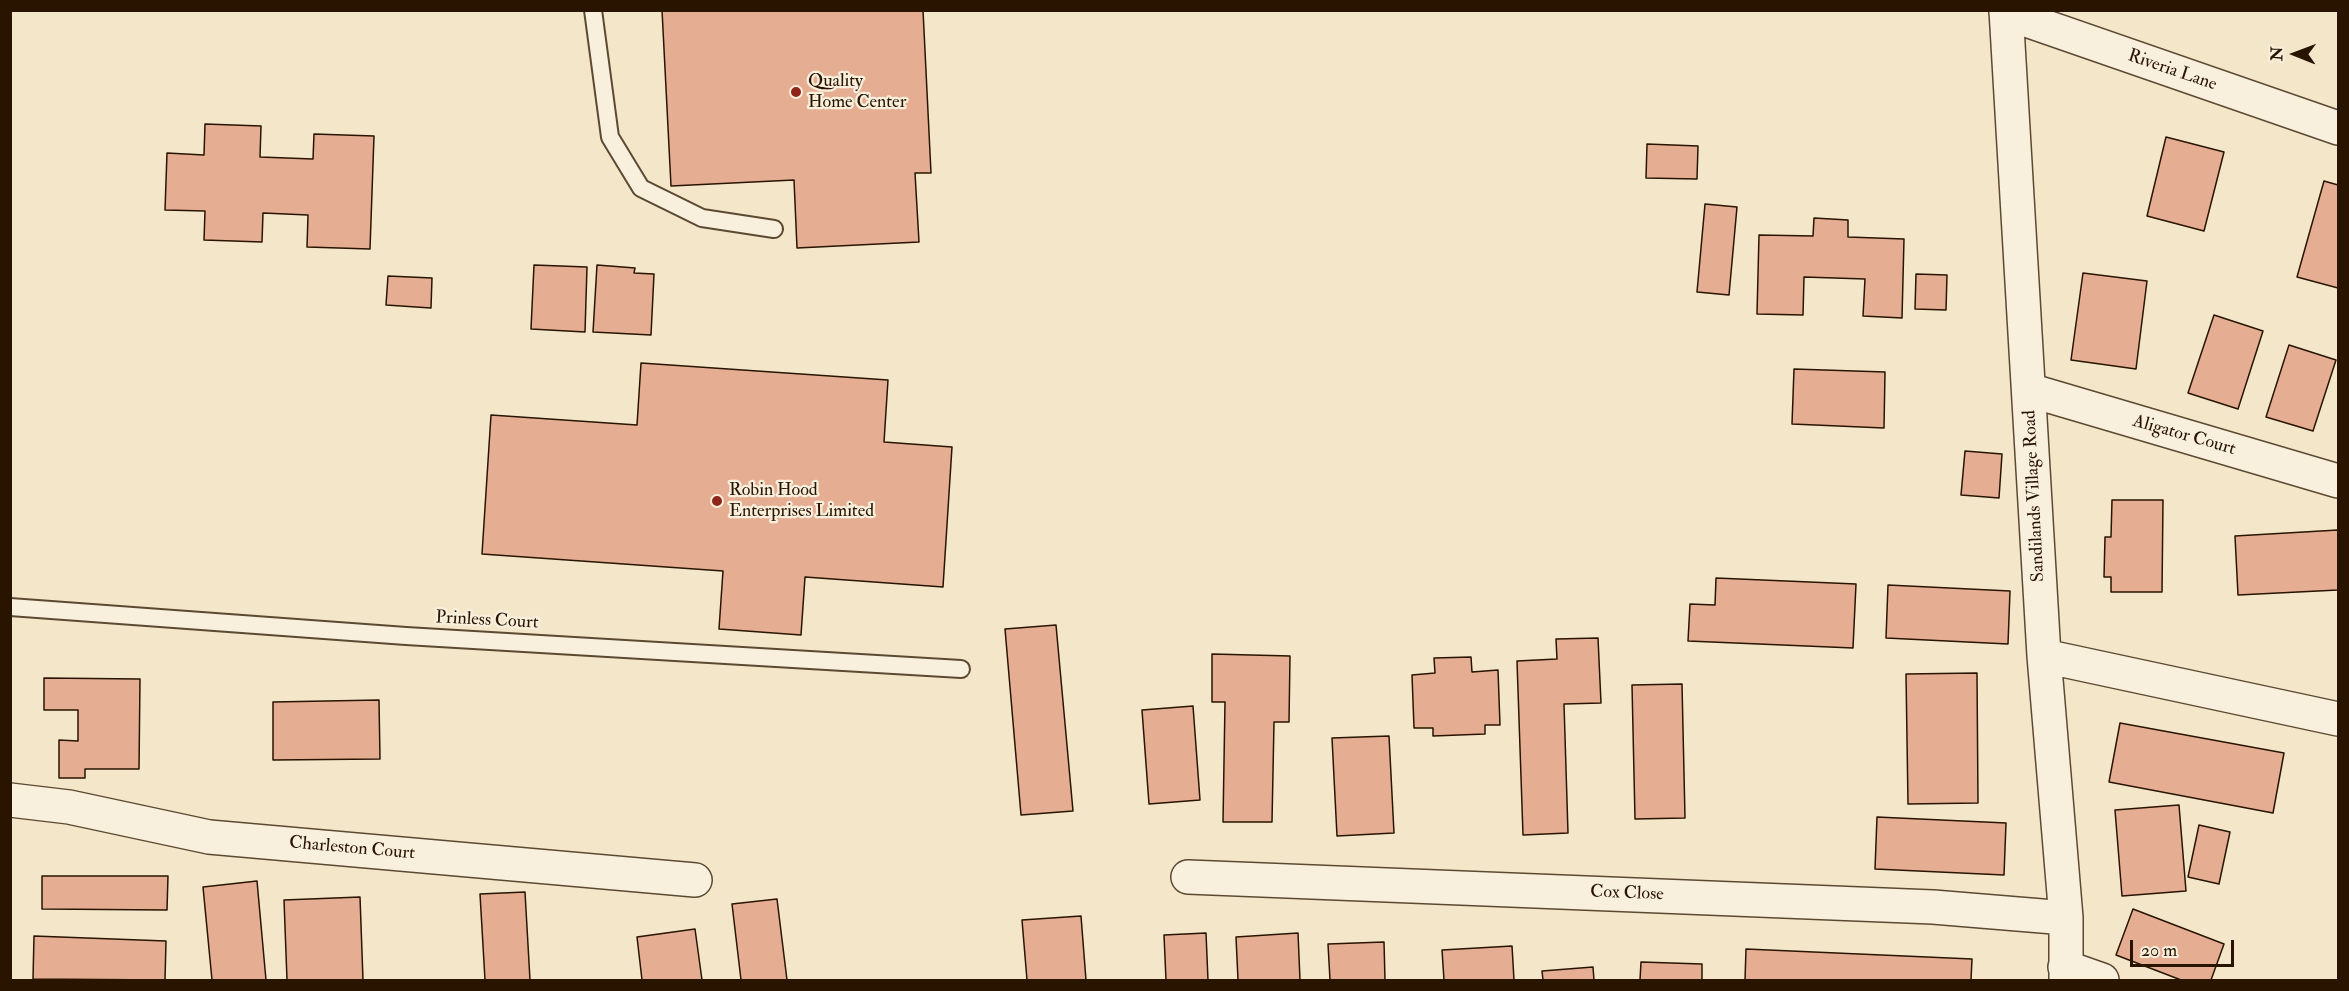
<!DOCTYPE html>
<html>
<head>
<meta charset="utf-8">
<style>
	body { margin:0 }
	#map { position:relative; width:2349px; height:991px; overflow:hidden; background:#f4e7c9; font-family:"IM FELL Double Pica",serif }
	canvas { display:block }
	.frame { position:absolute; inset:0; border:12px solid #291400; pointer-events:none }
	.north { position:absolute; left:2265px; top:24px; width:60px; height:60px; -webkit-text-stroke:4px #f8efdc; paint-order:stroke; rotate:271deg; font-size:16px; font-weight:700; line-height:24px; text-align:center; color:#291400 }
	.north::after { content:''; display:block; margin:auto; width:21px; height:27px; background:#291400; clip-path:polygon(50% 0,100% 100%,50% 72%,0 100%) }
	.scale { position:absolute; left:2130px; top:940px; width:104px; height:27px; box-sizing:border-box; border:3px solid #291400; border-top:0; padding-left:8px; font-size:18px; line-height:21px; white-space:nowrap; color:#291400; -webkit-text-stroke:4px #f8efdc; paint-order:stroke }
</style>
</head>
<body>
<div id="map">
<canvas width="2349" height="991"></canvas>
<div class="frame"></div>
<div class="north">N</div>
<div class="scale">20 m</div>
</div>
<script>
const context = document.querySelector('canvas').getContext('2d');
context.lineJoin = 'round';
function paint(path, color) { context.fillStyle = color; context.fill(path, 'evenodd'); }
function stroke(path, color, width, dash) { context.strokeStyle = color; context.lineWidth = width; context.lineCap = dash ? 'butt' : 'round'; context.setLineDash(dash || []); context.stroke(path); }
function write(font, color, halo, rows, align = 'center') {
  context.font = font + ' "IM FELL Double Pica",serif'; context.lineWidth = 4.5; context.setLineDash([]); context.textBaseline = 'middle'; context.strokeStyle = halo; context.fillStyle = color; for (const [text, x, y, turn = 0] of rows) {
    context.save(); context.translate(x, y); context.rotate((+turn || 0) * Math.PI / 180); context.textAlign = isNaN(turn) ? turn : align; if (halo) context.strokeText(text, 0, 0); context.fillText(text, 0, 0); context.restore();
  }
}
const building = new Path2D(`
	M 662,10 L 923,10 L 931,173 L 915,173 L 919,242 L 797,248 L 794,180 L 671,186 Z
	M 205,124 L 261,126 L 260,157 L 313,159 L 314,134 L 374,136 L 370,249 L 307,247 L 308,215 L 263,213 L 262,242 L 204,240 L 205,211 L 165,210 L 167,153 L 204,155 Z
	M 2166,137 L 2224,152 L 2204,231 L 2147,216 Z
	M 1647,144 L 1698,146 L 1697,179 L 1646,178 Z
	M 2324,181 L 2338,185 L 2338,288 L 2297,277 Z
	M 1705,204 L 1737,207 L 1729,295 L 1697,292 Z
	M 1814,218 L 1848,220 L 1848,237 L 1904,239 L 1902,318 L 1863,316 L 1865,279 L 1804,277 L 1803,315 L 1757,314 L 1759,235 L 1813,236 Z
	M 534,265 L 587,267 L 585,332 L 531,329 Z
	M 597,265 L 635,268 L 634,273 L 654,274 L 651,335 L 593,332 Z
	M 2083,273 L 2147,281 L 2136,369 L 2071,360 Z
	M 1916,274 L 1947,275 L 1946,310 L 1915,309 Z
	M 388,276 L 432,278 L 431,308 L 386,305 Z
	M 2214,315 L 2263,331 L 2238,409 L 2188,393 Z
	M 2289,345 L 2336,360 L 2313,431 L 2266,417 Z
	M 641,363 L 888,380 L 884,442 L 952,447 L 943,587 L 805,577 L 801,635 L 719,629 L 723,571 L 482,554 L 491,415 L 637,425 Z
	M 1794,369 L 1885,372 L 1884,428 L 1792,424 Z
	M 1965,451 L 2002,454 L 1999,498 L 1961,495 Z
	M 2112,500 L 2163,500 L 2162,592 L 2111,592 L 2111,577 L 2104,577 L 2105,537 L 2111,537 Z
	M 2338,530 L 2338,590 L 2238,595 L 2235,536 Z
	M 1716,578 L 1856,584 L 1853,648 L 1688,641 L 1690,604 L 1715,605 Z
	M 1888,585 L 2010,591 L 2008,644 L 1886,638 Z
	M 1056,625 L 1073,811 L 1021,815 L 1005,629 Z
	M 1598,638 L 1601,703 L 1564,704 L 1568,833 L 1523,835 L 1517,661 L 1557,659 L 1556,639 Z
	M 1212,654 L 1290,656 L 1289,722 L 1274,722 L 1272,822 L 1223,822 L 1225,702 L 1212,702 Z
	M 1471,657 L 1472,672 L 1498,670 L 1500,725 L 1485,725 L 1485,734 L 1433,736 L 1433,728 L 1414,728 L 1412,675 L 1435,673 L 1434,658 Z
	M 1977,673 L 1978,803 L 1908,804 L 1906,674 Z
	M 44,678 L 140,679 L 139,769 L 85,769 L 85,778 L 59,778 L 59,740 L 78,741 L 78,710 L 44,710 Z
	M 1682,684 L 1685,818 L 1635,819 L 1632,685 Z
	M 379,700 L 380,759 L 273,760 L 273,702 Z
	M 1193,706 L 1200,800 L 1149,804 L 1142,710 Z
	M 2120,723 L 2284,753 L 2273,813 L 2109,782 Z
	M 1389,736 L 1394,833 L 1337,836 L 1332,738 Z
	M 2179,805 L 2186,891 L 2122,896 L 2115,810 Z
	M 1877,817 L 2006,823 L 2004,875 L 1875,869 Z
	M 2199,825 L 2230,832 L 2219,884 L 2188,877 Z
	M 42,876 L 168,876 L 167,910 L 42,909 Z
	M 257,881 L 266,980 L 212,980 L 203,887 Z
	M 525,892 L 530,980 L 485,980 L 480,894 Z
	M 360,897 L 363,980 L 287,980 L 284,900 Z
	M 777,899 L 787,980 L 741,980 L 732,904 Z
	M 2133,909 L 2224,944 L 2211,980 L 2181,980 L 2116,955 Z
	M 1081,916 L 1086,980 L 1027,980 L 1022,920 Z
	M 695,929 L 702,980 L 642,980 L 637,937 Z
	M 1206,933 L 1208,980 L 1166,980 L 1164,935 Z
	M 1298,933 L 1300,980 L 1238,980 L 1236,937 Z
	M 34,936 L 166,941 L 165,980 L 33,979 Z
	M 1384,942 L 1385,980 L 1330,980 L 1328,944 Z
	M 1512,946 L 1514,980 L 1444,980 L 1442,950 Z
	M 1746,949 L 1972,959 L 1971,980 L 1745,980 Z
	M 1641,962 L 1702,964 L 1702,980 L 1640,980 Z
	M 1593,967 L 1594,980 L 1543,980 L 1542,971 Z`);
paint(building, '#e5ae93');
stroke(building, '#291400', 1.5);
const service = new Path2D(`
	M 593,10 L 610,137 L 641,188 L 702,218 L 774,229
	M 10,607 L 406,636 L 961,669`);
const minor = new Path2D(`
	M 2006,10 L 2044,656 L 2066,918 L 2066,980
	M 2006,13 L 2338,128
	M 2029,390 L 2338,481
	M 2044,656 L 2338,719
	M 10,800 L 69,807 L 209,837 L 695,880
	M 1188,877 L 1933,907 L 2066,918
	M 2065,967 L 2102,980`);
stroke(service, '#5c4932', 20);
stroke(minor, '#5c4932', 36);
stroke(service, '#f8efdc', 16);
stroke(minor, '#f8efdc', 33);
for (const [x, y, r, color] of [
	[796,92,6,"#8f2418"],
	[717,501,6,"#8f2418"]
]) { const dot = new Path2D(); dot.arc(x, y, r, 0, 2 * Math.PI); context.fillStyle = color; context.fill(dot); stroke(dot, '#f8efdc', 2); }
write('18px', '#291400', '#f8efdc', [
	["Riveria Lane",2172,71,19],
	["Aligator Court",2184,436,16],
	["Sandilands Village Road",2035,496,-93],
	["Prinless Court",487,621,3],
	["Charleston Court",352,849,5],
	["Cox Close",1627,894,2]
]);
write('18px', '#291400', '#f8efdc', [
	["Quality",808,82],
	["Home Center",808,103],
	["Robin Hood",729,491],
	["Enterprises Limited",729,512]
], 'left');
</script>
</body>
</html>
